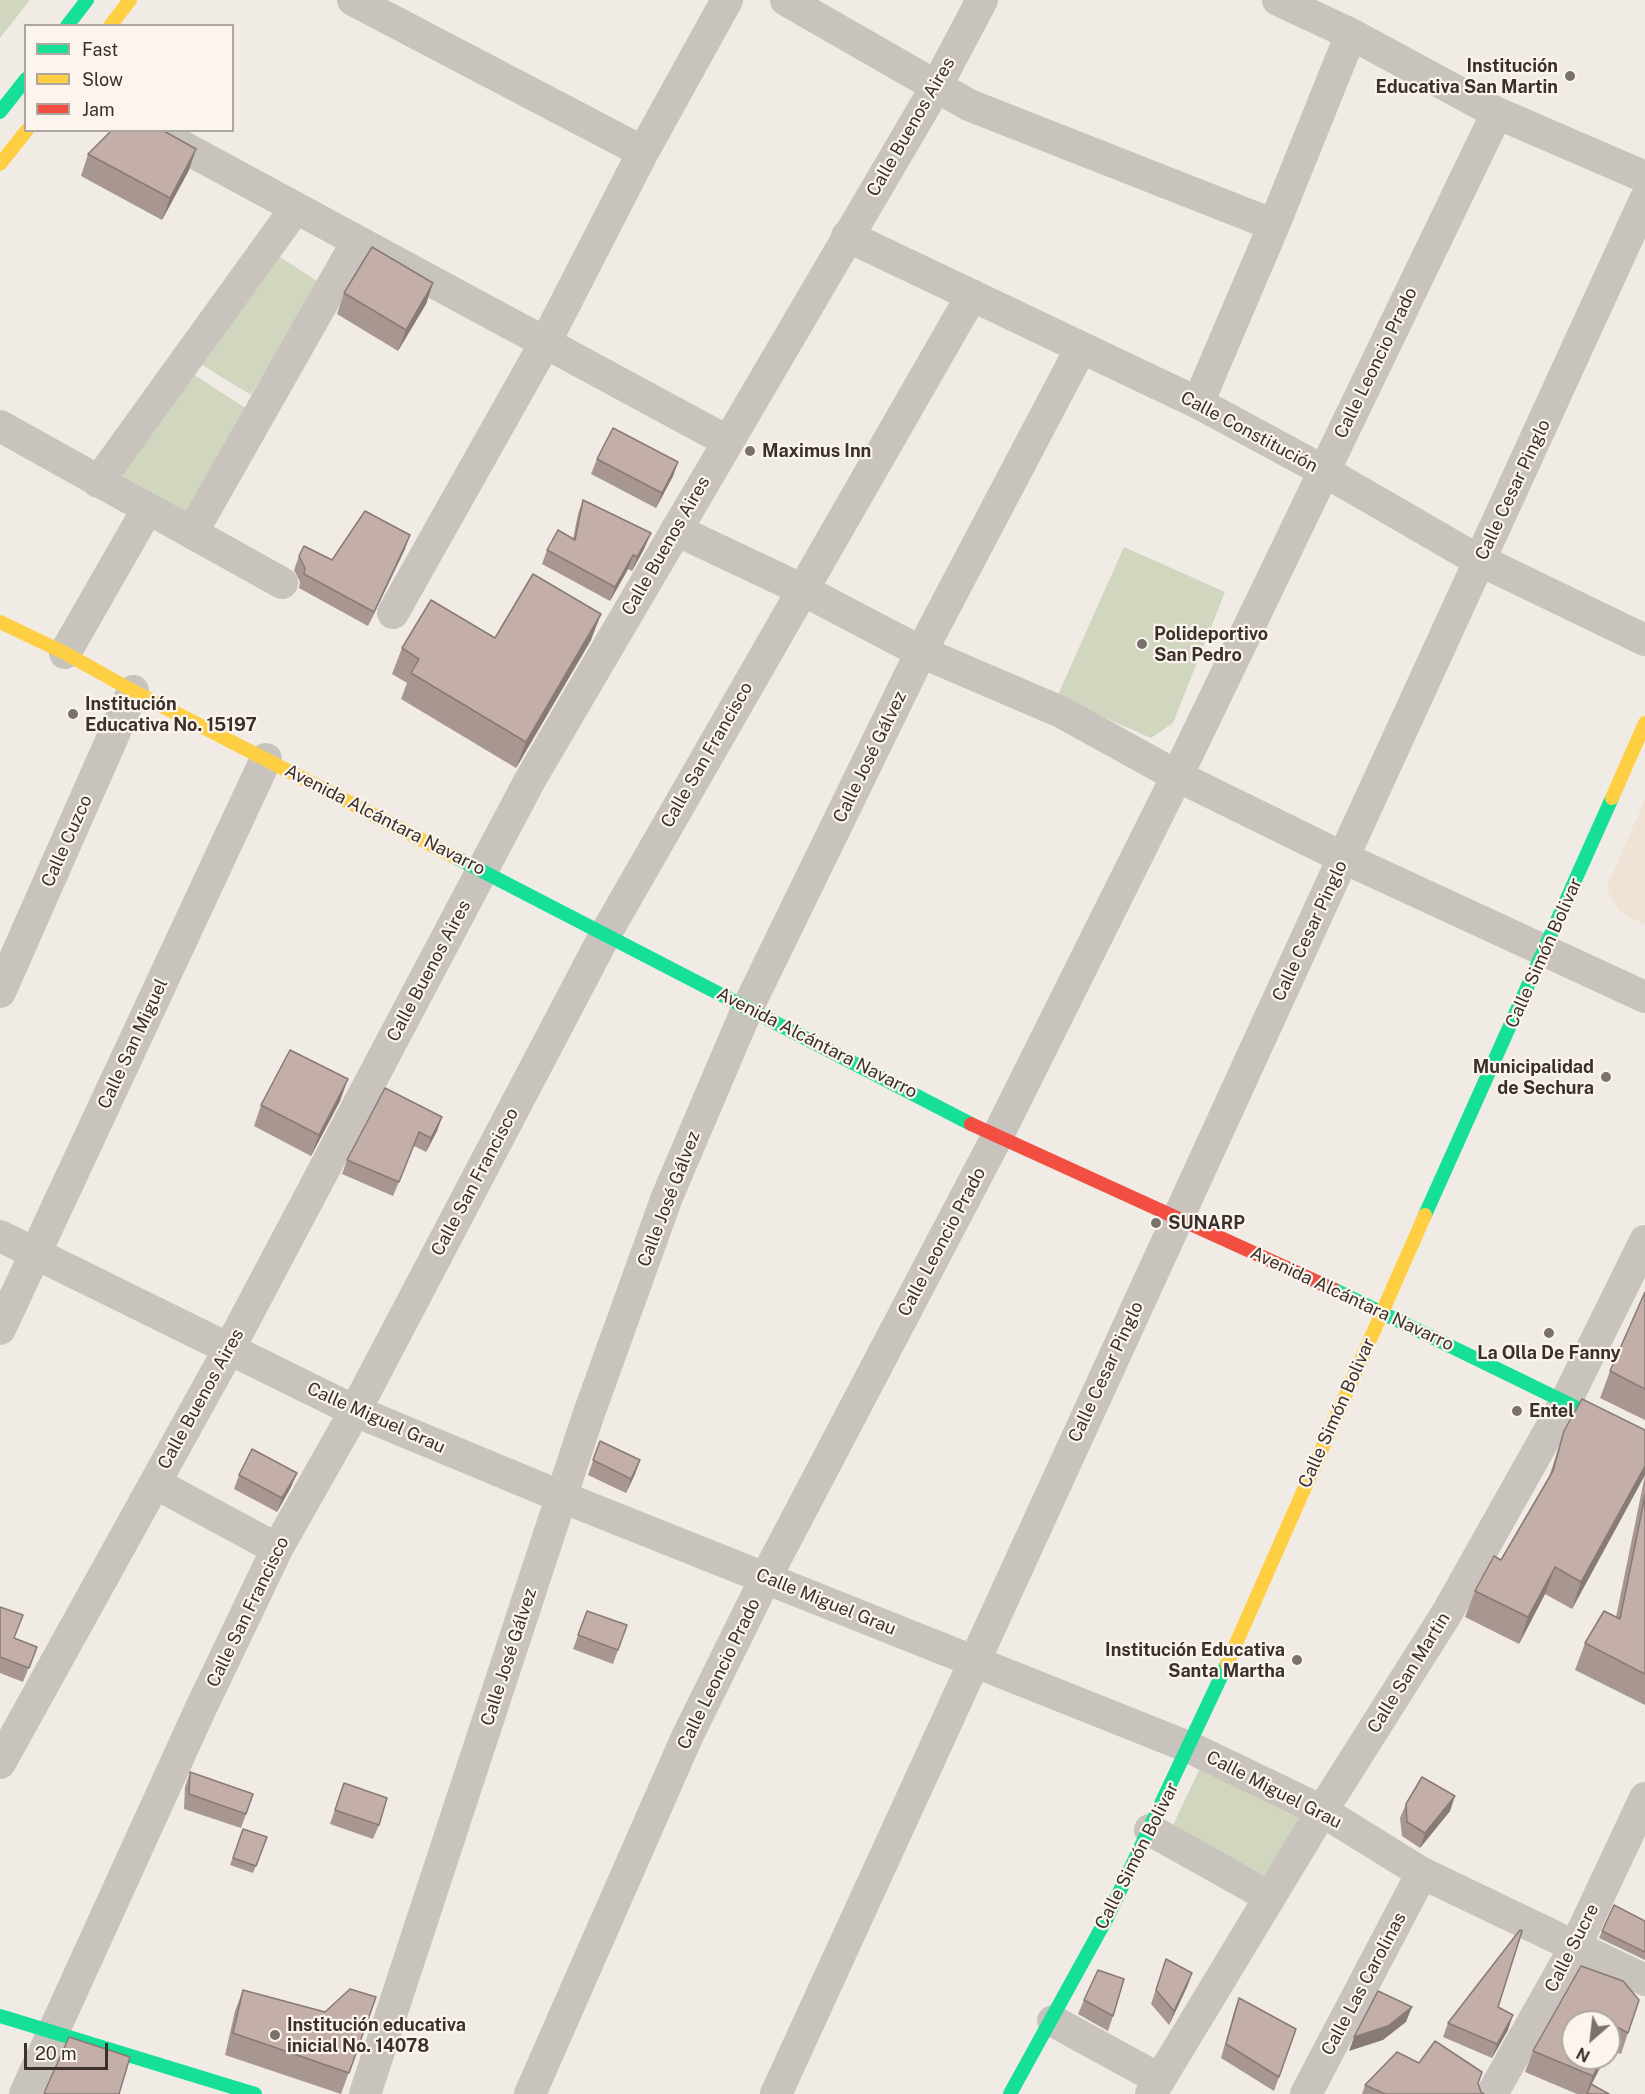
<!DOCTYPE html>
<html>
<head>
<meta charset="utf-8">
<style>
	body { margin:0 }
	#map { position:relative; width:1645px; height:2094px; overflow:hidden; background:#f0ebe5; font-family:"Public Sans",sans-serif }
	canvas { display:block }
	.legend { position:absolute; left:24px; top:24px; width:210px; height:108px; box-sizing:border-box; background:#fbf5ee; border:2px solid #aea6a0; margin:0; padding:8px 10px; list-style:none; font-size:18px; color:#3b302b }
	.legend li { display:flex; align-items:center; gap:12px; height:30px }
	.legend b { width:30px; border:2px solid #aea6a0 }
	.north { position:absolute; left:1561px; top:2010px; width:60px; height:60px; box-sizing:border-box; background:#fbf5ee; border:2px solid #aea6a0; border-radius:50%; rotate:208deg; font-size:16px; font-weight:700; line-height:24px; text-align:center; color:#3b302b }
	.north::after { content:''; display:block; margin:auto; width:21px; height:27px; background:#7a716c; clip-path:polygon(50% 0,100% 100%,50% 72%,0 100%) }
	.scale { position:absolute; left:24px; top:2043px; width:84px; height:27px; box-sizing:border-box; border:3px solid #3b302b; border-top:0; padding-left:8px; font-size:18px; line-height:21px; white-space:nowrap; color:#3b302b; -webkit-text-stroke:4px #fbf5ee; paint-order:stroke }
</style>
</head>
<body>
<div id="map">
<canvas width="1645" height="2094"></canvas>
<ul class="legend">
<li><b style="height:8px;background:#16e098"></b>Fast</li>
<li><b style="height:8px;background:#ffcf43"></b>Slow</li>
<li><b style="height:8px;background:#f24e42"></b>Jam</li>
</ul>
<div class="north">N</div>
<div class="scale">20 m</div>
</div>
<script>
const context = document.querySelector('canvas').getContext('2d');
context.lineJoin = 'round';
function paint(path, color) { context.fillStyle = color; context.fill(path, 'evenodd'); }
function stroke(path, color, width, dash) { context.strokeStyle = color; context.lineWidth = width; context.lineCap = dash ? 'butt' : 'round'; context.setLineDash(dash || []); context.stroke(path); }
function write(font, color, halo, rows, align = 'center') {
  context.font = font + ' "Public Sans",sans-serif'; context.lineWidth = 4.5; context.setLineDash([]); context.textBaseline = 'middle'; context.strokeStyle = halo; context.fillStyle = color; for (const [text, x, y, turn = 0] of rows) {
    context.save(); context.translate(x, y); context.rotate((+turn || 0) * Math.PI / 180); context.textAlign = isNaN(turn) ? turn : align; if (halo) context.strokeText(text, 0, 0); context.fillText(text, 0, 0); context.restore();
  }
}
paint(new Path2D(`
	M 0,0 L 30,0 L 0,38 Z
	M 277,255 L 320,283 L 251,395 L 202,365 Z
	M 193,374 L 247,409 L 188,513 L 122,475 Z
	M 1124,547 L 1225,592 L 1173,723 L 1151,738 L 1057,697 Z
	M 1202,1764 L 1304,1812 L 1266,1876 L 1172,1827 Z`), '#d1d6bf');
paint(new Path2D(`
	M 1645,800 L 1645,925 L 1620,912 L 1606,888 Z`), '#eee3d5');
stroke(new Path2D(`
	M 353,0 L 643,152
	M 786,0 L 969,105 L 1274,225
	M 1278,0 L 1351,34 L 1497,113 L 1645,177
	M 152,130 L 727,441
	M 847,236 L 1198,403 L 1324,471 L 1469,555 L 1645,640
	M 1198,403 L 1274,225 L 1351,34
	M 0,426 L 282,583
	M 98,482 L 295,209
	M 676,530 L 801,589 L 921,652 L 1061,712 L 1177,776 L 1344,858 L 1645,997
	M 193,531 L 357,242
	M 393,613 L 545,343 L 643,152 L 727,0
	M 65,653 L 147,510
	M 0,992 L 133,691
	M 0,1236 L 355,1411 L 562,1497 L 1191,1748 L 1322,1811 L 1422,1873 L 1645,1980
	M 0,1329 L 266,759
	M 155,1483 L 277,1549
	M 0,1763 L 228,1351 L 530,780 L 936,87 L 982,0
	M 1150,1830 L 1270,1897
	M 1053,2021 L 1159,2079
	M 25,2094 L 200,1710 L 277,1549 L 355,1411 L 606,933 L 972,295
	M 365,2094 L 588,1416 L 667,1197 L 748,1007 L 921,652 L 1081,348
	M 530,2094 L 687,1737 L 766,1577 L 997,1137 L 1177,776 L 1497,113
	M 776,2094 L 1645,200
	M 1151,2094 L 1322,1811 L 1447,1613 L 1566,1401 L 1645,1241
	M 1306,2094 L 1422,1873
	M 1492,2094 L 1575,1947 L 1645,1798`), '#c9c3be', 32);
stroke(new Path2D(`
	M 67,26 L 87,0
	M 0,112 L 26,79
	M 455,857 L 971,1124
	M 1425,1215 L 1612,798
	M 1333,1289 L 1645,1441
	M 0,2016 L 255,2094
	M 1010,2094 L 1108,1916 L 1227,1664`), '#16e098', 14);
stroke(new Path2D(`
	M 110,26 L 130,0
	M 0,164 L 27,130
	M 0,622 L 65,653 L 133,691 L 455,857
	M 1612,798 L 1645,723
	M 1227,1664 L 1425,1215`), '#ffcf43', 14);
stroke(new Path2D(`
	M 971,1124 L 1333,1289`), '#f24e42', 14);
paint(new Path2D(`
	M 88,154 L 189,170 L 162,220 L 81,176 Z
	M 433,283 L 426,304 L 398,351 L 337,314 L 344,293 Z
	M 597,459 L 678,462 L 673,476 L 656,508 L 591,474 Z
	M 583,500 L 645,547 L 632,571 L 628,569 L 610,601 L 542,564 L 547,550 L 573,539 L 578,514 Z
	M 405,549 L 368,626 L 299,588 L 300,582 L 294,570 L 299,556 L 332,560 Z
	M 495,638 L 591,640 L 516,768 L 401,699 L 407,683 L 392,674 L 402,648 Z
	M 340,1101 L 311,1156 L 254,1126 L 261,1105 Z
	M 442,1117 L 437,1131 L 426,1152 L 414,1146 L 393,1196 L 342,1174 L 347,1160 Z
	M 1645,1292 L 1645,1420 L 1600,1398 L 1610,1371 Z
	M 1645,1430 L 1645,1475 L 1572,1609 L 1545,1594 L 1519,1644 L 1465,1617 L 1475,1591 L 1501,1560 L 1549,1477 L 1564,1431 Z
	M 600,1441 L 640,1460 L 635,1474 L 626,1493 L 588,1475 Z
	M 239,1475 L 291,1487 L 277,1512 L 234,1489 Z
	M 1645,1475 L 1645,1705 L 1575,1670 L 1585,1643 L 1616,1617 Z
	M 0,1607 L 14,1638 L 37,1647 L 23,1682 L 0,1673 Z
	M 587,1611 L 627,1625 L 613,1664 L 573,1649 Z
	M 190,1772 L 246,1814 L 241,1828 L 184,1809 L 185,1787 Z
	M 344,1783 L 379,1825 L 373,1839 L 330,1824 Z
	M 1406,1804 L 1450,1811 L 1420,1848 L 1402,1836 L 1400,1818 Z
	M 243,1829 L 267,1837 L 253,1873 L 230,1865 Z
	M 1645,1921 L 1645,1960 L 1599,1938 L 1602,1931 Z
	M 1166,1959 L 1192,1973 L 1187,1987 L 1169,2025 L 1151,2004 Z
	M 1581,1966 L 1628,2033 L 1621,2054 L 1609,2049 L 1609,2022 L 1573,2058 L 1605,2058 L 1587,2094 L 1577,2094 L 1525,2072 L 1533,2051 Z
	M 243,1990 L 325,2012 L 376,1997 L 341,2094 L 225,2055 L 235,2011 Z
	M 1239,1998 L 1296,2029 L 1274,2091 L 1221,2058 L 1234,2012 Z
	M 1084,2000 L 1113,2016 L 1108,2031 L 1078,2014 Z
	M 1498,2007 L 1508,2030 L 1492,2058 L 1443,2037 L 1448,2023 Z
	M 1419,2063 L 1478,2083 L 1481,2092 L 1484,2094 L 1362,2094 L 1365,2085 Z`), '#a89690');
paint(new Path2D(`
	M 196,149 L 189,170 L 162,220 L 170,198 Z
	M 433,283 L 426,304 L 398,351 L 406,330 Z
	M 678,462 L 673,476 L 656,508 L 662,493 Z
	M 651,533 L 645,547 L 632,571 L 637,557 Z
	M 410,535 L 405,549 L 368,626 L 374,612 Z
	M 633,555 L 628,569 L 610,601 L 615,587 Z
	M 601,614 L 591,640 L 516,768 L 526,742 Z
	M 348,1079 L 340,1101 L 311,1156 L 319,1135 Z
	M 442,1117 L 437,1131 L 426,1152 L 431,1138 Z
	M 640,1460 L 635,1474 L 626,1493 L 631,1479 Z
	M 1645,1466 L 1645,1475 L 1572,1609 L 1581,1582 Z
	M 297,1473 L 291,1487 L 277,1512 L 282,1498 Z
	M 1555,1567 L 1545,1594 L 1519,1644 L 1528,1617 Z
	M 1455,1796 L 1450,1811 L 1420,1848 L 1425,1833 Z
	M 1192,1973 L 1187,1987 L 1169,2025 L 1174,2011 Z
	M 1412,2007 L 1406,2022 L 1383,2040 L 1349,2051 L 1354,2037 Z
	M 1513,2015 L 1508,2030 L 1492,2058 L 1497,2044 Z
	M 1617,2027 L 1609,2049 L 1609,2043 Z
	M 1602,2058 L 1605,2058 L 1586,2094 L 1593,2076 Z`), '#887a75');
const building = new Path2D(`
	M 112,130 L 162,130 L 196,149 L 170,198 L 88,154 Z
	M 372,247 L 433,283 L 406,330 L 344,293 Z
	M 613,428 L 678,462 L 662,493 L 597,459 Z
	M 583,500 L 651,533 L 637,557 L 633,555 L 615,587 L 547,550 L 558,530 L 575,540 Z
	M 365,511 L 410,535 L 374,612 L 304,574 L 305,568 L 299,556 L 304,546 L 332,560 Z
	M 533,574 L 601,614 L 526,742 L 411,673 L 419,659 L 402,648 L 431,600 L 495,638 Z
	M 290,1050 L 348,1079 L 319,1135 L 261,1105 Z
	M 385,1088 L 442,1117 L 431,1138 L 419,1132 L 399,1182 L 347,1160 Z
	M 1645,1292 L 1645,1389 L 1610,1371 Z
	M 1582,1399 L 1645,1430 L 1645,1466 L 1581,1582 L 1555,1567 L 1528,1617 L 1475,1591 L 1494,1556 L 1501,1560 L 1553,1471 L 1564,1431 Z
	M 600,1441 L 640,1460 L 631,1479 L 593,1460 Z
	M 252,1449 L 297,1473 L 282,1498 L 239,1475 Z
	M 1645,1496 L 1645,1674 L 1585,1643 L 1604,1611 L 1620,1619 Z
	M 0,1607 L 23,1615 L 14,1638 L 37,1647 L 29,1668 L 0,1657 Z
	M 587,1611 L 627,1625 L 618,1650 L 578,1635 Z
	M 190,1772 L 253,1794 L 246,1814 L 189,1794 Z
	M 1422,1777 L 1455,1796 L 1425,1833 L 1407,1822 L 1406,1804 Z
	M 344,1783 L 387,1798 L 379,1825 L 335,1810 Z
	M 243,1829 L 267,1837 L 256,1866 L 233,1858 Z
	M 1614,1905 L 1645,1921 L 1645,1952 L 1602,1931 Z
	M 1520,1930 L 1522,1931 L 1498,2007 L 1513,2015 L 1497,2044 L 1448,2023 Z
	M 1166,1959 L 1192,1973 L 1174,2011 L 1156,1990 Z
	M 1581,1966 L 1623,1981 L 1639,2000 L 1628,2033 L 1617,2027 L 1609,2043 L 1609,2022 L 1573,2022 L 1573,2058 L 1602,2058 L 1593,2076 L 1533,2051 Z
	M 1098,1970 L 1124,1979 L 1113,2016 L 1084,2000 Z
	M 350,1989 L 376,1997 L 349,2073 L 233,2033 L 243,1990 L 325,2012 Z
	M 1378,1991 L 1412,2007 L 1388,2026 L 1354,2037 Z
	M 1239,1998 L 1296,2029 L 1279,2077 L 1226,2044 Z
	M 69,2037 L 130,2057 L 119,2094 L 47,2094 L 44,2093 Z
	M 1435,2041 L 1482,2072 L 1478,2083 L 1481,2092 L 1484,2094 L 1385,2094 L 1365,2085 L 1397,2052 L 1419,2063 Z
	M 1591,2084 L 1609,2094 L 1587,2094 Z`);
paint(building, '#c3afa7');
stroke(building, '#887a75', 1.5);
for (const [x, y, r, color] of [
	[1570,76,6,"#7a716c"],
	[750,451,6,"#7a716c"],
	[1142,644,6,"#7a716c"],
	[73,714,6,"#7a716c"],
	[1606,1077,6,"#7a716c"],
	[1156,1223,6,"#7a716c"],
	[1549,1333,6,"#7a716c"],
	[1517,1411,6,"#7a716c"],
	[1297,1660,6,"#7a716c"],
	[275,2035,6,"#7a716c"]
]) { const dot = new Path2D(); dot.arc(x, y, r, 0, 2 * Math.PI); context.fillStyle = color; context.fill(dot); stroke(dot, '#fbf5ee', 2); }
write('bold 18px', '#3b302b', '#fbf5ee', [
	["Institución",1558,66,"right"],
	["Educativa San Martin",1558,87,"right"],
	["Maximus Inn",762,451],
	["Polideportivo",1154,634],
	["San Pedro",1154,655],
	["Institución",85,704],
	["Educativa No. 15197",85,725],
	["Municipalidad",1594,1067,"right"],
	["de Sechura",1594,1088,"right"],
	["SUNARP",1168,1223],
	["La Olla De Fanny",1549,1353,"center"],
	["Entel",1529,1411],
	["Institución Educativa",1285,1650,"right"],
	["Santa Martha",1285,1671,"right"],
	["Institución educativa",287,2025],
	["inicial No. 14078",287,2046]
], 'left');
write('18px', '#3b302b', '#fbf5ee', [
	["Calle Buenos Aires",911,127,-60],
	["Calle Leoncio Prado",1376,363,-64],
	["Calle Constitución",1249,432,28],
	["Calle Cesar Pinglo",1513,490,-65],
	["Calle Buenos Aires",666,546,-60],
	["Calle San Francisco",707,755,-60],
	["Calle José Gálvez",870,757,-64],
	["Avenida Alcántara Navarro",385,820,27],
	["Calle Cuzco",67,841,-66],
	["Calle Cesar Pinglo",1310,931,-65],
	["Calle Simón Bolivar",1544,953,-66],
	["Calle Buenos Aires",429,971,-62],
	["Avenida Alcántara Navarro",817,1043,27],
	["Calle San Miguel",133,1044,-65],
	["Calle San Francisco",475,1182,-62],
	["Calle José Gálvez",669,1199,-69],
	["Calle Leoncio Prado",942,1242,-62],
	["Avenida Alcántara Navarro",1352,1299,25],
	["Calle Cesar Pinglo",1106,1372,-65],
	["Calle Buenos Aires",201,1399,-61],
	["Calle Simón Bolivar",1337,1413,-66],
	["Calle Miguel Grau",376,1418,24],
	["Calle Miguel Grau",826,1602,22],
	["Calle San Francisco",248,1612,-64],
	["Calle José Gálvez",509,1657,-72],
	["Calle San Martin",1409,1673,-58],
	["Calle Leoncio Prado",719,1674,-64],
	["Calle Miguel Grau",1274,1790,27],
	["Calle Simón Bolivar",1137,1856,-63],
	["Calle Sucre",1572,1948,-63],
	["Calle Las Carolinas",1364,1984,-62]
]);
</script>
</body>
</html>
